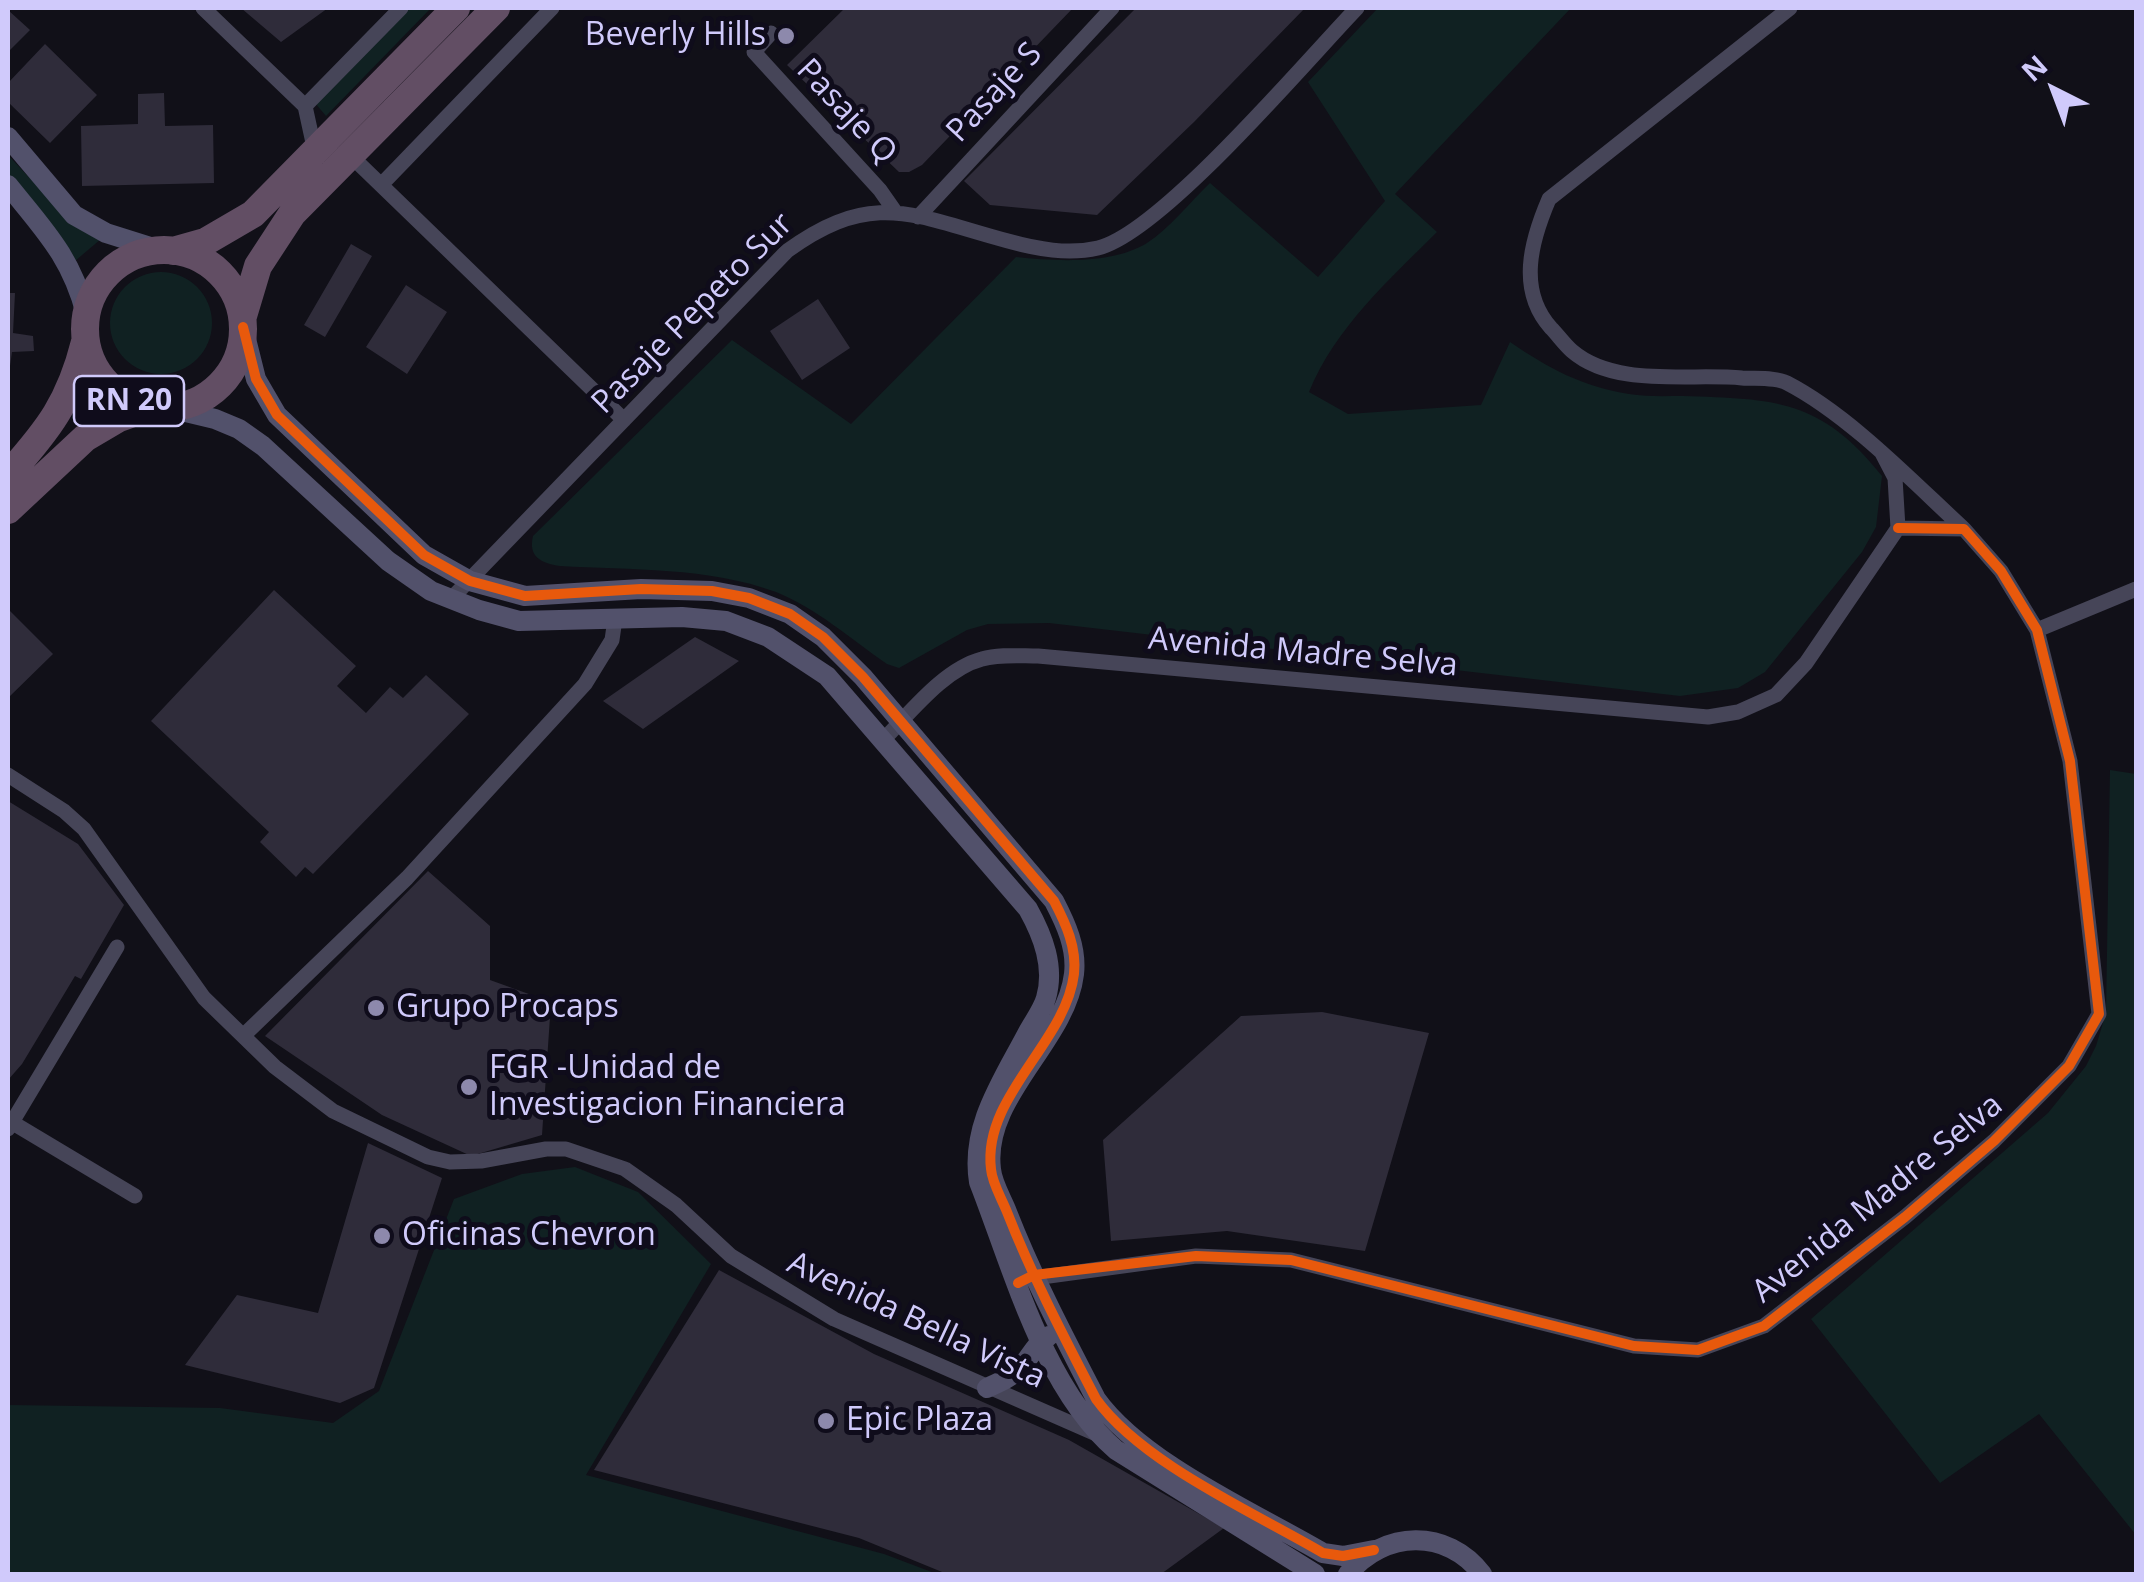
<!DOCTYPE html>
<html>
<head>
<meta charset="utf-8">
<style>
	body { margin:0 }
	#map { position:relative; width:2144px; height:1582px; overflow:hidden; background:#111018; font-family:"Open Sans",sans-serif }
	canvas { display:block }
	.frame { position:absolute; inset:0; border:10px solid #d0cafb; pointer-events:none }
	.north { position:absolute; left:2004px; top:40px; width:100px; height:100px; -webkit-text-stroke:8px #0f0c1b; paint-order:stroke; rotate:318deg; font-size:28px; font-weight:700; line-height:40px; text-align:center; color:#d0cafb }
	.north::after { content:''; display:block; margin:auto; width:35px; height:45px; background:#d0cafb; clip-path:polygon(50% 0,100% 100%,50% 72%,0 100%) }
</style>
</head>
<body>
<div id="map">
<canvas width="2144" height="1582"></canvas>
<div class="frame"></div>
<div class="north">N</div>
</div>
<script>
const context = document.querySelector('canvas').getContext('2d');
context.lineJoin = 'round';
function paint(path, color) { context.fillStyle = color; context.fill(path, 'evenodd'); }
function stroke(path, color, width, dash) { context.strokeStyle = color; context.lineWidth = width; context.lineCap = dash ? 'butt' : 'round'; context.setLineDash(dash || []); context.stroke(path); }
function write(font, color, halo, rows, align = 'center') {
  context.font = font + ' "Open Sans",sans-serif'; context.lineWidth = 10; context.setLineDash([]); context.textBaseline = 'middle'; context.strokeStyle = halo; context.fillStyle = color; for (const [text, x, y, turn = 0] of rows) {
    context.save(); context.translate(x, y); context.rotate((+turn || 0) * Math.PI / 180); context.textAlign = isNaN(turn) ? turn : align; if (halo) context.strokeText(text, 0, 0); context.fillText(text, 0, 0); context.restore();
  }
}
paint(new Path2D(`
	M 408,8 L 431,8 L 326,116 L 315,103 Z
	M 1378,8 L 1571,8 L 1395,194 L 1437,232 C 1389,280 1335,328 1309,392 L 1348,414 L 1481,405 L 1510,342 C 1548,368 1583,387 1629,394 C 1647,397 1666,396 1683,396 C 1775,399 1821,399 1882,476 L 1876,527 L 1862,552 L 1765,672 L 1738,688 L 1680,696 L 1049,623 L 988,624 L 967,630 L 899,668 L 887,664 C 851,639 816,608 776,592 C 708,567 631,570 560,566 C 541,563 528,557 533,536 L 732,340 L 851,424 L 1016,257 C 1056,261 1111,265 1147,243 C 1170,228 1190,202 1210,183 L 1318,277 L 1385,201 L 1308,82 Z
	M 8,155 L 72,223 L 101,239 L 75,261 L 8,175 Z
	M110 323a51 51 0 1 1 102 0a51 51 0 1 1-102 0Z
	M 2110,770 L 2136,774 L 2136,1535 L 2039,1414 L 1940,1483 L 1811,1319 L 2048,1113 L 2086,1066 L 2096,1046 L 2106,1013 Z
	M 575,1167 L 638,1192 L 711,1264 L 586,1475 L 884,1554 L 937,1574 L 8,1574 L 8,1405 L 220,1408 L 333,1423 L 379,1391 L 454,1199 L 522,1174 Z`), '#102122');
paint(new Path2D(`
	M 241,8 L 328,8 L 281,42 Z
	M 845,8 L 1073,8 L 922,165 L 909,172 L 899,172 L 787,65 Z
	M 1136,8 L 1305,8 L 1194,122 L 1097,215 L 990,205 L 964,181 Z
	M 8,10 L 30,30 L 8,52 Z
	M 45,44 L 97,95 L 50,143 L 8,102 L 8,83 Z
	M 164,93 L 165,126 L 213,125 L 214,183 L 82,186 L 81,126 L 138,124 L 138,94 Z
	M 351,244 L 372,256 L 325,337 L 304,325 Z
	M 406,285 L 447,312 L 407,374 L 366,347 Z
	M 8,293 L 15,293 L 13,333 L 33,336 L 34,351 L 12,352 L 10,366 Z
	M 818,299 L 850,348 L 802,380 L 770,331 Z
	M 274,590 L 356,666 L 337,686 L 366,713 L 390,687 L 403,698 L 426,675 L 469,714 L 313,874 L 305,867 L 296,877 L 260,842 L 269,832 L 151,721 Z
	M 8,609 L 53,654 L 8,698 Z
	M 695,637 L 739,661 L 643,729 L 603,701 Z
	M 8,801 L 78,844 L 124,905 L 81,979 L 75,976 L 22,1064 L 8,1080 Z
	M 428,871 L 490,926 L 490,980 L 551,1002 L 542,1135 L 471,1156 L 382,1115 L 265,1036 Z
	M 1322,1012 L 1429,1033 L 1365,1251 L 1227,1231 L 1111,1241 L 1103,1140 L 1241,1016 Z
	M 368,1143 L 442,1178 L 374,1388 L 340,1403 L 185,1365 L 237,1295 L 318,1313 Z
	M 719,1270 L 874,1354 L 1069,1440 L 1224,1528 L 1161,1574 L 947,1574 L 859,1538 L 594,1470 Z`), '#2f2c3a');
stroke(new Path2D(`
	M 203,8 L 305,106 L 315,152
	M 1790,8 L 1549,199 C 1531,241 1517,290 1551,328 C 1558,335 1564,344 1572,351 C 1615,388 1690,373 1742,378 C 1756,379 1775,377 1787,383 C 1849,415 1913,482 1964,529
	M 771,33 L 754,52 L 880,190 L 894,210
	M 305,106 L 401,8
	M 351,156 L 624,420
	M 381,185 L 552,8
	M 918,217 L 1112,8
	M 451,599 L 787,251 C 874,188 914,216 1008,241 C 1037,249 1068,255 1098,248 C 1161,233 1306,61 1357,8
	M 2037,630 L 2136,589
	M 884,739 C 911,712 944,669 982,659 C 999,654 1020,656 1038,656 L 1708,717 L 1738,712 L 1776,695 L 1806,663 L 1898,528 L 1895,478 L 1882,453
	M 8,775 L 64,811 L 84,829 L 204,998 L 275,1067 L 333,1111 L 428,1157 L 450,1162 L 481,1161 L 546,1149 L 566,1149 L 625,1169 L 676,1205 L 731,1256 L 834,1319 L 1096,1434
	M 243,1036 L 407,878 L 585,684 L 612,640 L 615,619
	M 8,1120 L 135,1196
	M 8,1129 L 117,947
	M 1027,1279 L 1196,1256 L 1291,1260 L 1634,1346 L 1698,1350 L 1764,1326 L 1905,1217 L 1994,1141 L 2069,1066 L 2099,1014 L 2070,761 L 2037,630 L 2001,571 L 1964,529 L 1898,528`), '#464558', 15);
stroke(new Path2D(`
	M 8,137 L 74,215 L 106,233 L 160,250
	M 8,185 C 44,230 71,256 86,314
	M 243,327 L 256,379 L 277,415 L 424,555 L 470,581 L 525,596 L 641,589 L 712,591 L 749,598 L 790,614 L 823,637 L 863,677 L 1054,901 C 1066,924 1077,948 1074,974 C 1066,1042 982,1097 991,1169 C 992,1183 1002,1199 1007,1212 C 1032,1276 1064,1337 1096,1399 C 1142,1463 1253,1512 1323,1553 L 1343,1556 L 1374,1550
	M 169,408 L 215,419 L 239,429 L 263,446 L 388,561 L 431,591 L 479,610 L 519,621 L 682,617 L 726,621 L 768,637 L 827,676 L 1028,909 C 1043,936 1055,967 1046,998 C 1043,1009 1034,1021 1028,1032 C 1003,1080 970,1126 979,1182 C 1013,1269 1044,1388 1116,1450 L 1315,1574
	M 987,1388 C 1000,1382 1012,1377 1022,1366 C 1031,1356 1036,1343 1049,1336
	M 1348,1574 C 1384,1530 1447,1528 1482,1574`), '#52516b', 20);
stroke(new Path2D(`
	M85 329a79 79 0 1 1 158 0a79 79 0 1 1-158 0Z
	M 173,251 L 205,242 L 253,214 L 456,8
	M 243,316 L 258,266 L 292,214 L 496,8
	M 8,475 C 49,429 70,402 85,342
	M 8,510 L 85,438 L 119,418 L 150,407`), '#624e64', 28);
stroke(new Path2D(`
	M 243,327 L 256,379 L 277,415 L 424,555 L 470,581 L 525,596 L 641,589 L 712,591 L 749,598 L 790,614 L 823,637 L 863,677 L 1054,901 C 1066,924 1077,948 1074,974 C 1066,1042 982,1097 991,1169 C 992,1183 1002,1199 1007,1212 C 1032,1276 1064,1337 1096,1399 C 1142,1463 1253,1512 1323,1553 L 1343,1556 L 1374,1550
	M 1018,1283 L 1034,1275 L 1196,1256 L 1291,1260 L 1634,1346 L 1698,1350 L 1764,1326 L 1905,1217 L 1994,1141 L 2069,1066 L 2099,1014 L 2070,761 L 2037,630 L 2001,571 L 1964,529 L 1898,528`), '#e8590c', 10);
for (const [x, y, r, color] of [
	[786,36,10,"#8d89ac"],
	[376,1008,10,"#8d89ac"],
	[469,1087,10,"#8d89ac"],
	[382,1236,10,"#8d89ac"],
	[826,1421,10,"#8d89ac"]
]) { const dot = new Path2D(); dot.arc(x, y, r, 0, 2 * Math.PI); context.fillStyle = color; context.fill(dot); stroke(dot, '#0f0c1b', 4); }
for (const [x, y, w] of [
	[129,401,110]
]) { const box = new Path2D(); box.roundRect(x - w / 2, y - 25, w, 50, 8); context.fillStyle = '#0f0c1b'; context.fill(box); stroke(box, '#d0cafb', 2.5); }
write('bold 30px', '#d0cafb', null, [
	["RN 20",129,401]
]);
write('32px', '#d0cafb', '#0f0c1b', [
	["Beverly Hills",766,36,"right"],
	["Grupo Procaps",396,1008],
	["FGR -Unidad de",489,1069],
	["Investigacion Financiera",489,1106],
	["Oficinas Chevron",402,1236],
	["Epic Plaza",846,1421]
], 'left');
write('32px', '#d0cafb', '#0f0c1b', [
	["Pasaje S",995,93,-47],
	["Pasaje Q",846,112,47],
	["Pasaje Pepeto Sur",693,314,-45],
	["Avenida Madre Selva",1303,653,5],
	["Avenida Madre Selva",1878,1199,-39],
	["Avenida Bella Vista",916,1321,25]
]);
</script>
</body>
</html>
